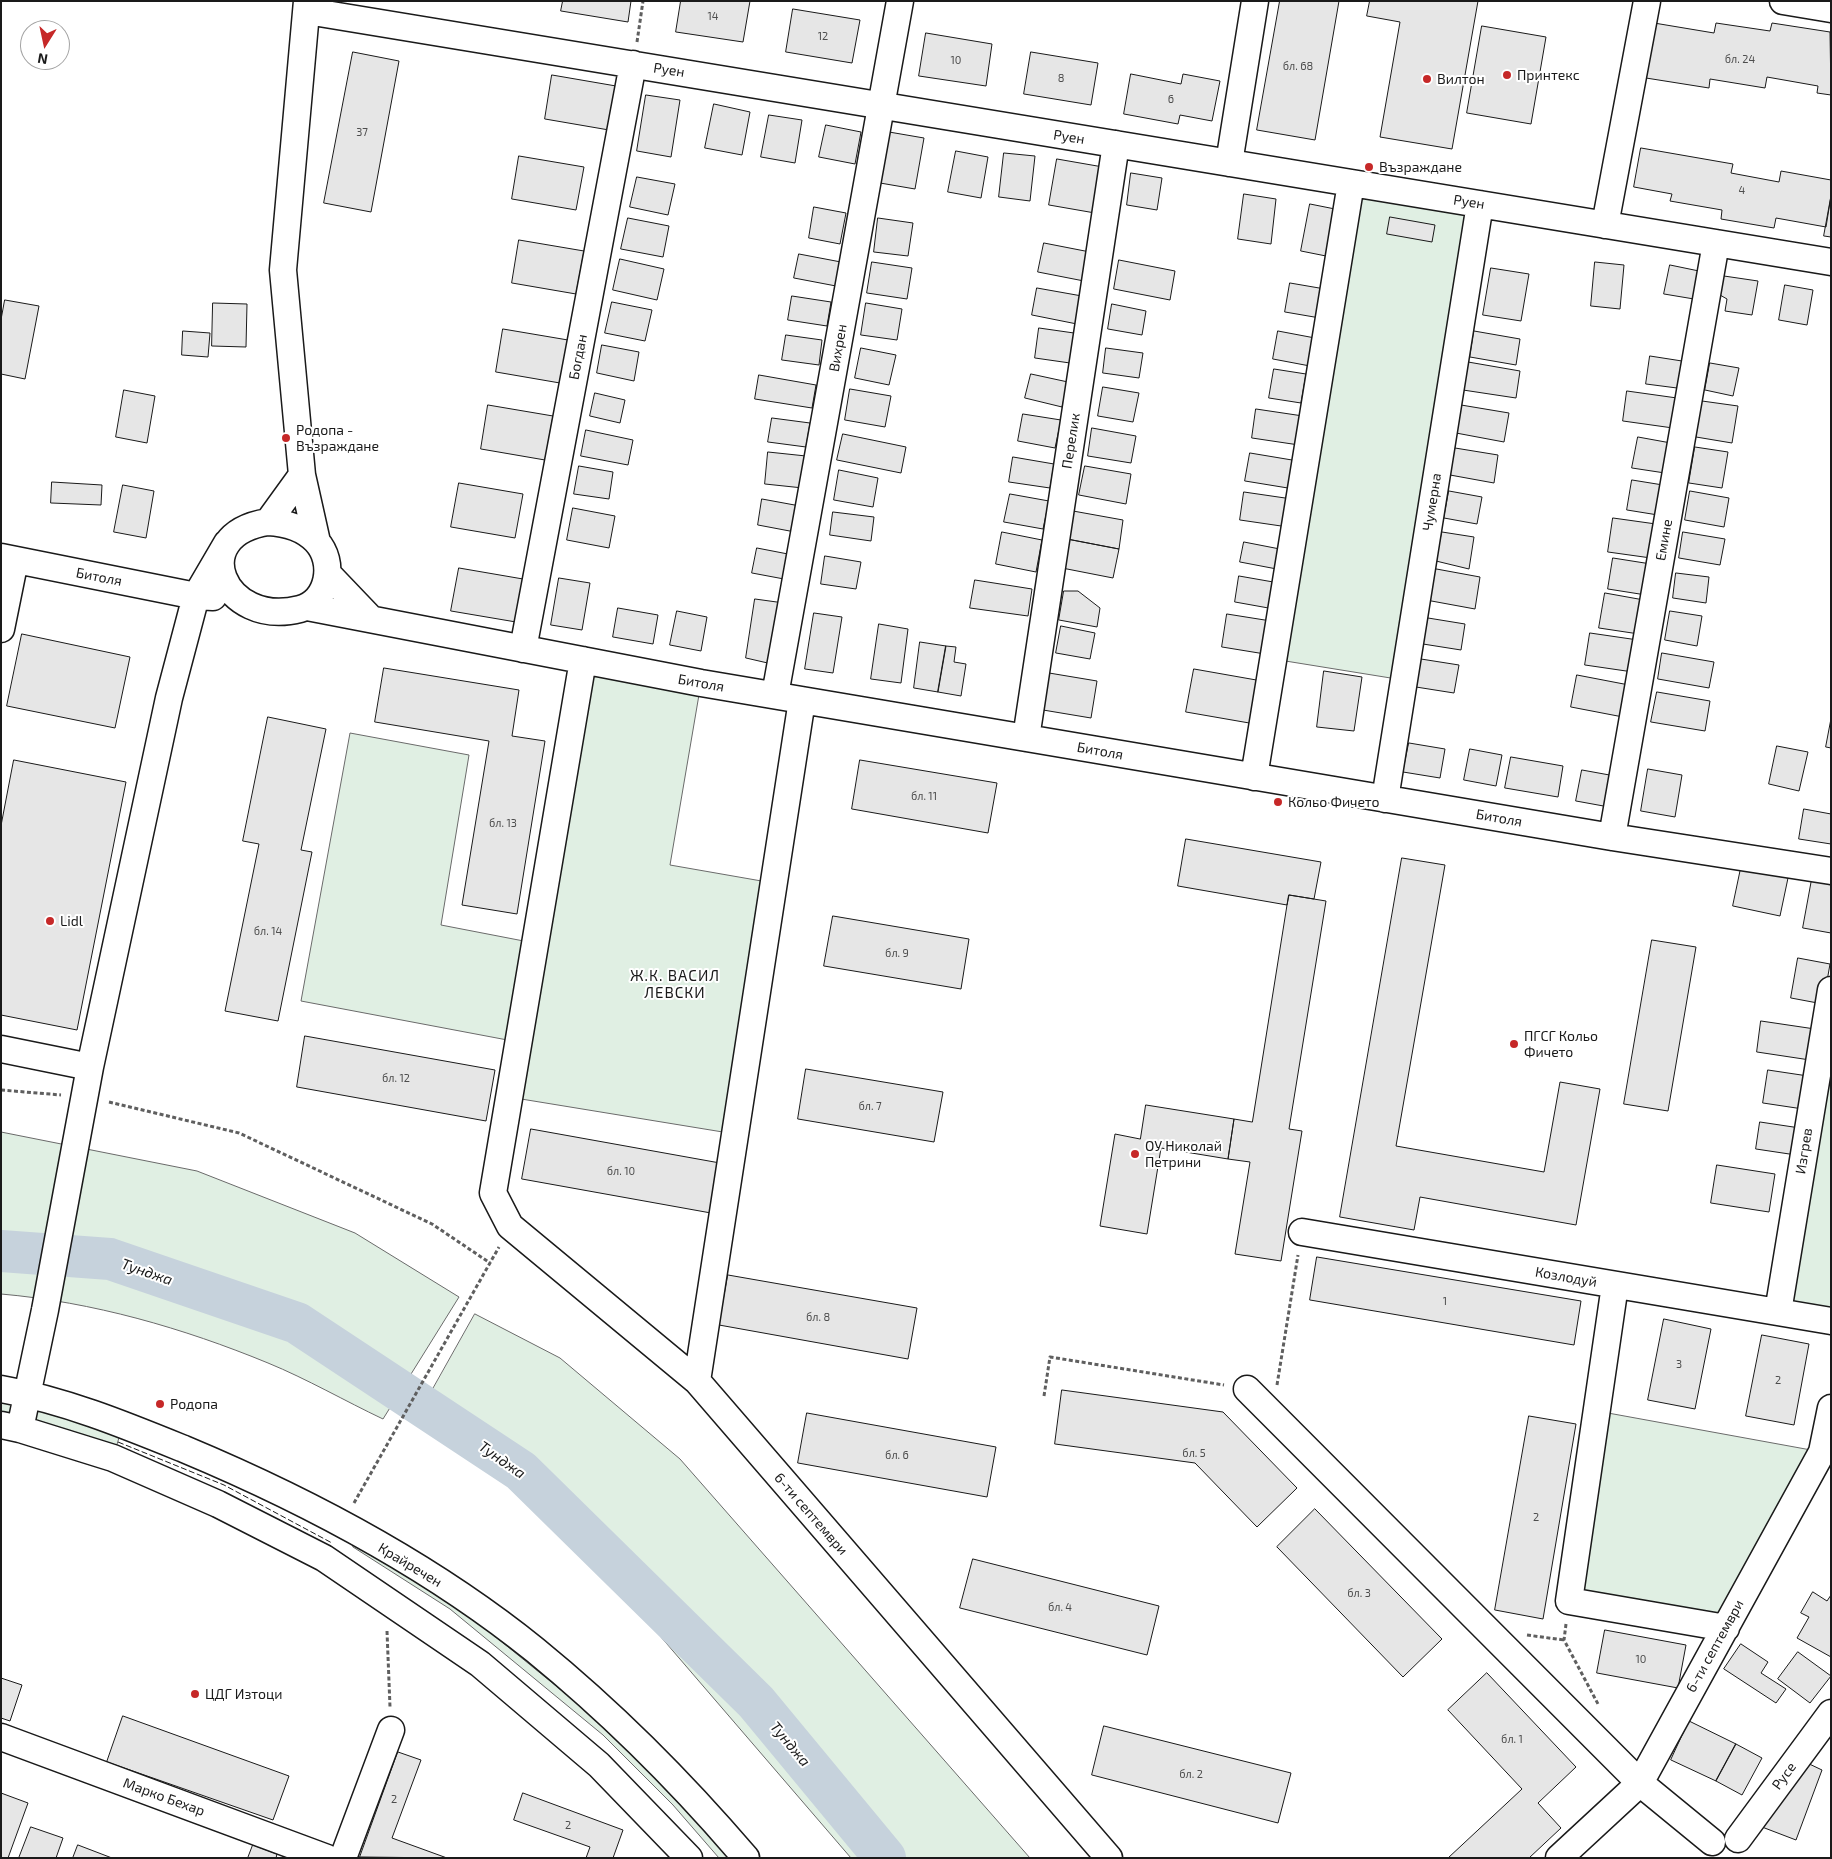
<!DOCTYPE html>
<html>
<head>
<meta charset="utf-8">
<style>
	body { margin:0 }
	#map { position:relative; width:1832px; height:1859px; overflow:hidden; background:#fff; font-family:"Exo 2",sans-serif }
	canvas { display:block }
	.frame { position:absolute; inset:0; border:2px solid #1a1a1a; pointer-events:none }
	.north { position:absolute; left:20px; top:20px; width:50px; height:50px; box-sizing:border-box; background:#fff; border:1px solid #a3a3a3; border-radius:50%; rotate:190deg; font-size:14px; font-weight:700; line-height:20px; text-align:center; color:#1a1a1a }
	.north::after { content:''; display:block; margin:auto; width:18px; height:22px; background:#c62828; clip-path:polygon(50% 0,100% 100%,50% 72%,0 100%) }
</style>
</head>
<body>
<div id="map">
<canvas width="1832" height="1859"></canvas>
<div class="frame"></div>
<div class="north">N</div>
</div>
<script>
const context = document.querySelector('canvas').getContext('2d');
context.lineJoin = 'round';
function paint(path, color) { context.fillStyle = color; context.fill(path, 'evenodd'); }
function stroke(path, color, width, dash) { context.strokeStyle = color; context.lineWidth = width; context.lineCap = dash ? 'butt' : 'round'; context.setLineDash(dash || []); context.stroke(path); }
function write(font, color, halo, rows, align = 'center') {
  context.font = font + ' "Exo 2",sans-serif'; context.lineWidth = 4; context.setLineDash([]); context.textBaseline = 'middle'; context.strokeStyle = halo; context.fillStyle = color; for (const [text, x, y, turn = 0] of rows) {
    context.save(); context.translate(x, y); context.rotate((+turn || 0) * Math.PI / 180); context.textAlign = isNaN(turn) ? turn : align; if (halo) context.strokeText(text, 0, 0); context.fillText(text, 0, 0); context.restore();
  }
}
const green = new Path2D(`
	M 1351,183 L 1480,204 L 1403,680 L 1273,659 Z
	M 583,660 L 701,683 L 670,865 L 773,883 L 735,1134 L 509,1097 L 518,1042 L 301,1001 L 350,733 L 469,755 L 441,925 L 534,943 Z
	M 1831,990 L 1831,1321 L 1778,1312 Z
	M 1,1132 L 197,1171 L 355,1233 L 459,1297 L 383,1419 C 345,1401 307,1379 268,1363 C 183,1328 93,1302 1,1294 Z
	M 475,1314 L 560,1358 L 680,1459 L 1030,1858 L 851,1858 L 624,1594 L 514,1490 L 415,1421 Z
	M 1,1389 L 123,1424 L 113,1458 L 1,1425 Z
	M 1597,1411 L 1822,1452 L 1726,1628 L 1569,1601 Z
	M 357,1539 L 454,1603 L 609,1729 L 732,1858 L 719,1858 L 673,1805 L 603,1735 L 450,1609 L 353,1547 Z`);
paint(green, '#e0efe3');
stroke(green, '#6a6a6a', 1);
stroke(new Path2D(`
	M 1,1251 L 110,1259 L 297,1323 L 521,1471 L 756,1702 L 885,1858`), '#c6d2dc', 42);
const building = new Path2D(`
	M 563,1 L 631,1 L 628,22 L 561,11 Z
	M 681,1 L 750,1 L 743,42 L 676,32 Z
	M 1280,1 L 1339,1 L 1315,140 L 1257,130 Z
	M 1370,1 L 1478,1 L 1452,149 L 1380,137 L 1400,22 L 1367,16 Z
	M 793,9 L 860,20 L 852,63 L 786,52 Z
	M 1654,23 L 1714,33 L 1716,23 L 1770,31 L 1772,23 L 1830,32 L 1831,95 L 1817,93 L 1818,86 L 1767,77 L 1765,88 L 1710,79 L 1709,88 L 1646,78 Z
	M 1482,26 L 1546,37 L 1531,124 L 1467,113 Z
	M 926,33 L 992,44 L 986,86 L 919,76 Z
	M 353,52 L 399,61 L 371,212 L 324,203 Z
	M 1031,52 L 1098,63 L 1091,105 L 1024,94 Z
	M 1131,74 L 1181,84 L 1183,74 L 1220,81 L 1212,121 L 1180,115 L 1178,124 L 1124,114 Z
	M 552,75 L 616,86 L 609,130 L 545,119 Z
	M 646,95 L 680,100 L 671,157 L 637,151 Z
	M 714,104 L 750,112 L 742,155 L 705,148 Z
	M 769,115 L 802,120 L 795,163 L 761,157 Z
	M 826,125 L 861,132 L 855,164 L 819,157 Z
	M 889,132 L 924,138 L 915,189 L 880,183 Z
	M 1641,148 L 1733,164 L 1731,173 L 1779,182 L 1781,171 L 1831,180 L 1831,196 L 1826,227 L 1776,218 L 1774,228 L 1721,219 L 1722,210 L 1670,201 L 1672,194 L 1634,187 Z
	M 956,151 L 988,157 L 981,198 L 948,192 Z
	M 1004,153 L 1035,156 L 1030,201 L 999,197 Z
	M 519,156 L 584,167 L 576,210 L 512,199 Z
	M 1057,159 L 1103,167 L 1095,213 L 1049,205 Z
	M 1131,173 L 1162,178 L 1157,210 L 1127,205 Z
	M 637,177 L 675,184 L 668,215 L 630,207 Z
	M 1244,194 L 1276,199 L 1271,244 L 1238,239 Z
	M 1831,196 L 1831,237 L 1824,236 Z
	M 1310,204 L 1340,210 L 1331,257 L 1301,251 Z
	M 814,207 L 846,213 L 840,244 L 809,238 Z
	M 1390,217 L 1435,225 L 1432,242 L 1387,234 Z
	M 628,218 L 669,226 L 663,257 L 621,249 Z
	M 878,218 L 913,223 L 908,256 L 874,252 Z
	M 519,240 L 584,251 L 576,294 L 512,283 Z
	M 1044,243 L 1090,252 L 1084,281 L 1038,272 Z
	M 799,254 L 841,262 L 836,286 L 794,278 Z
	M 620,259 L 664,269 L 657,300 L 613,290 Z
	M 1119,260 L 1175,271 L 1170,300 L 1114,289 Z
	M 872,262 L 912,268 L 907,299 L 867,293 Z
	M 1595,262 L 1624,265 L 1620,309 L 1591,306 Z
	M 1670,265 L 1699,271 L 1694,299 L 1664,294 Z
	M 1491,268 L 1529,274 L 1521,321 L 1483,315 Z
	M 1724,276 L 1758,281 L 1752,315 L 1725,311 L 1727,299 L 1720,295 Z
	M 1290,283 L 1325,289 L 1320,318 L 1285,312 Z
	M 1785,285 L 1813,290 L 1807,325 L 1779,320 Z
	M 1037,288 L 1082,296 L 1077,324 L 1032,315 Z
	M 792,296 L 831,302 L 827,326 L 788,320 Z
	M 5,300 L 39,306 L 25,379 L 1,374 L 1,320 Z
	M 612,302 L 652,310 L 645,341 L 605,333 Z
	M 213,303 L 247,304 L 246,347 L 212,346 Z
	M 866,303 L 902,309 L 897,340 L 861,335 Z
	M 1112,304 L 1146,311 L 1142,335 L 1108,329 Z
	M 1039,328 L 1074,333 L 1070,363 L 1035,358 Z
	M 503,329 L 568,340 L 560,383 L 496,372 Z
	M 183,331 L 210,333 L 208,357 L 182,355 Z
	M 1278,331 L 1315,338 L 1310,366 L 1273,359 Z
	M 1474,331 L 1520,339 L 1516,365 L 1470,357 Z
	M 786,335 L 822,340 L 819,365 L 782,360 Z
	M 602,345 L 639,352 L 634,381 L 597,373 Z
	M 861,348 L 896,355 L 889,385 L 855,378 Z
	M 1106,348 L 1143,353 L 1139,378 L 1103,373 Z
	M 1650,356 L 1682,361 L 1677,388 L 1646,384 Z
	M 1468,362 L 1520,371 L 1516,398 L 1463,390 Z
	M 1710,363 L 1739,368 L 1733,396 L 1705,390 Z
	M 1274,369 L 1306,374 L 1301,403 L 1269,398 Z
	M 1031,374 L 1068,382 L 1062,407 L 1025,398 Z
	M 759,375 L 816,385 L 812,408 L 755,399 Z
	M 1103,387 L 1139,393 L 1133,422 L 1098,416 Z
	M 850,389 L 891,396 L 885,427 L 845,420 Z
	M 124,390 L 155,396 L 147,443 L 116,437 Z
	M 1627,391 L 1677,398 L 1673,428 L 1623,421 Z
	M 595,393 L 625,400 L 620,423 L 590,416 Z
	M 1702,401 L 1738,406 L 1732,443 L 1696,437 Z
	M 488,405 L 553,416 L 545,460 L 481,449 Z
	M 1461,405 L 1509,413 L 1504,442 L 1456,433 Z
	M 1256,409 L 1303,416 L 1299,445 L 1252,438 Z
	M 1023,414 L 1061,420 L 1055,448 L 1018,441 Z
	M 772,418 L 810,423 L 806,447 L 768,442 Z
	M 1092,428 L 1136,436 L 1131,463 L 1088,456 Z
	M 586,430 L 633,440 L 628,465 L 581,456 Z
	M 843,434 L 906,447 L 901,473 L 837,460 Z
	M 1638,437 L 1671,443 L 1665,473 L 1632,468 Z
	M 1695,447 L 1728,452 L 1722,488 L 1689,483 Z
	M 1455,448 L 1498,455 L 1494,483 L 1450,475 Z
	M 768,452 L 806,456 L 803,488 L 765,484 Z
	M 1250,453 L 1298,461 L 1294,489 L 1245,481 Z
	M 1013,457 L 1054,464 L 1050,488 L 1009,482 Z
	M 579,466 L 613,472 L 609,499 L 574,494 Z
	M 1085,466 L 1131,474 L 1126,504 L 1079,495 Z
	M 839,470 L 878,478 L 873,507 L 834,500 Z
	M 1632,480 L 1663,485 L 1658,515 L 1627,510 Z
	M 52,482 L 102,485 L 101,505 L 51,503 Z
	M 459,483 L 523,494 L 515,538 L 451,527 Z
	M 123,485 L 154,491 L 146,538 L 114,532 Z
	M 1449,491 L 1482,497 L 1477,524 L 1444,518 Z
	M 1690,491 L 1729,498 L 1724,527 L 1685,520 Z
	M 1244,492 L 1292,499 L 1288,527 L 1240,520 Z
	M 1010,494 L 1049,501 L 1043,529 L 1004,522 Z
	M 762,499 L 800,506 L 795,532 L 758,525 Z
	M 573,508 L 615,516 L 609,548 L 567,540 Z
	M 1073,511 L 1123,520 L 1119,549 L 1067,539 Z
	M 833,512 L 874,517 L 871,541 L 830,535 Z
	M 1613,518 L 1656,524 L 1651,558 L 1608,552 Z
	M 1002,532 L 1042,540 L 1036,572 L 996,564 Z
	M 1442,532 L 1474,537 L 1469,569 L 1436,561 Z
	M 1683,532 L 1725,539 L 1720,565 L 1679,558 Z
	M 1067,539 L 1119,549 L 1113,578 L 1062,568 Z
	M 1244,542 L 1285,550 L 1282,570 L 1240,562 Z
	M 757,548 L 788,554 L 784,579 L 752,573 Z
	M 825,556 L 861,562 L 856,589 L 821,584 Z
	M 1613,558 L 1651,564 L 1646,595 L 1608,589 Z
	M 459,568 L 523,579 L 516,622 L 451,611 Z
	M 1431,568 L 1480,577 L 1475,609 L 1426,600 Z
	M 1676,573 L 1709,577 L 1706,603 L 1673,598 Z
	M 1239,576 L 1279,583 L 1274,609 L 1235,602 Z
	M 559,578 L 590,583 L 582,630 L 551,625 Z
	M 975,580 L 1032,589 L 1028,616 L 970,608 Z
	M 1064,591 L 1078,591 L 1100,608 L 1097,627 L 1059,620 Z
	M 1605,593 L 1644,600 L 1639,634 L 1599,628 Z
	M 755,599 L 784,603 L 772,664 L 746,658 Z
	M 618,608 L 658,615 L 653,644 L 613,637 Z
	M 677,611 L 707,617 L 701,651 L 670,645 Z
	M 1670,611 L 1702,616 L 1697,646 L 1665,640 Z
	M 814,613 L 842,617 L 833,673 L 805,669 Z
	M 1227,614 L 1271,621 L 1265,654 L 1222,647 Z
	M 1428,618 L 1465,624 L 1461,650 L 1423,644 Z
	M 879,624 L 908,629 L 901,683 L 871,679 Z
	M 1061,626 L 1095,633 L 1090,659 L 1056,653 Z
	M 1590,633 L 1638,640 L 1633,672 L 1585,665 Z
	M 22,634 L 130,657 L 115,728 L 7,706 Z
	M 920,642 L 946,646 L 938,692 L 914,688 Z
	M 946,646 L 956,647 L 954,662 L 966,664 L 961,696 L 938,692 Z
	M 1662,653 L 1714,662 L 1709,688 L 1658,679 Z
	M 1421,659 L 1459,665 L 1454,693 L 1416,687 Z
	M 384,668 L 519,690 L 512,736 L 545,741 L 517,914 L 462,905 L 489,741 L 375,722 Z
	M 1194,669 L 1262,681 L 1255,724 L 1186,712 Z
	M 1324,671 L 1362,677 L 1354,731 L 1317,727 Z
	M 1049,673 L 1097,681 L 1091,718 L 1043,710 Z
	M 1577,675 L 1629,685 L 1623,717 L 1571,707 Z
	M 1657,692 L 1710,701 L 1705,731 L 1651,722 Z
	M 268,717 L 326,729 L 301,850 L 312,852 L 278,1021 L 225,1011 L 259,844 L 243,841 Z
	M 1831,719 L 1831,748 L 1826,747 Z
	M 1409,743 L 1445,749 L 1440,778 L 1403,772 Z
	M 1777,746 L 1808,752 L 1799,791 L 1769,784 Z
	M 1470,749 L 1502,755 L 1496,786 L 1464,780 Z
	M 1511,757 L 1563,766 L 1558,797 L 1505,788 Z
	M 14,760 L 126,782 L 77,1030 L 1,1015 L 1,826 Z
	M 860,760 L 997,783 L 988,833 L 852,809 Z
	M 1648,769 L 1682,775 L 1675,817 L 1641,811 Z
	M 1582,770 L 1615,776 L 1609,807 L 1576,801 Z
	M 1804,809 L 1831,814 L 1831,844 L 1799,839 Z
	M 1186,839 L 1321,862 L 1314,899 L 1289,895 L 1287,905 L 1178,886 Z
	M 1402,858 L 1445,865 L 1396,1146 L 1544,1172 L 1560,1082 L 1600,1089 L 1576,1225 L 1420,1197 L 1414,1230 L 1340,1217 Z
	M 1741,868 L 1788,878 L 1780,916 L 1733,906 Z
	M 1812,879 L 1831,882 L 1831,933 L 1803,928 Z
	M 1289,895 L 1326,901 L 1289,1129 L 1302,1131 L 1281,1261 L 1235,1254 L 1250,1162 L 1228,1159 L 1234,1119 L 1252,1122 Z
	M 833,916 L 969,939 L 961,989 L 824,966 Z
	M 1652,940 L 1696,947 L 1668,1111 L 1624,1104 Z
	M 1798,958 L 1830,964 L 1823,1004 L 1791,998 Z
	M 1761,1021 L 1815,1029 L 1810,1060 L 1757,1052 Z
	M 305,1036 L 495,1070 L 486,1121 L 297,1087 Z
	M 806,1069 L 943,1092 L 934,1142 L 798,1119 Z
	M 1768,1070 L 1808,1076 L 1803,1109 L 1763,1103 Z
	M 1146,1105 L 1234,1119 L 1228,1159 L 1161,1148 L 1147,1234 L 1100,1226 L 1115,1134 L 1140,1139 Z
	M 1760,1122 L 1800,1128 L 1796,1155 L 1756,1149 Z
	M 531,1129 L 720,1163 L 711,1213 L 522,1179 Z
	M 1717,1165 L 1775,1174 L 1769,1212 L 1711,1203 Z
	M 1317,1257 L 1581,1301 L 1574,1345 L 1310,1300 Z
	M 728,1275 L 917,1308 L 908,1359 L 719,1325 Z
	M 1664,1319 L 1711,1329 L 1695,1409 L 1648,1400 Z
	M 1762,1335 L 1809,1344 L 1794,1425 L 1746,1416 Z
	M 1062,1390 L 1223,1412 L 1297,1488 L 1257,1527 L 1195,1463 L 1055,1444 Z
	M 807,1413 L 996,1447 L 987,1497 L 798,1463 Z
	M 1529,1416 L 1576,1424 L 1543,1619 L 1495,1610 Z
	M 1315,1509 L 1442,1639 L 1403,1677 L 1277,1547 Z
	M 973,1559 L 1159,1606 L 1147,1655 L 960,1608 Z
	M 1813,1592 L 1827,1601 L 1831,1595 L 1831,1657 L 1797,1638 L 1809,1617 L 1801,1613 Z
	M 1605,1630 L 1686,1645 L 1678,1688 L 1597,1673 Z
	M 1741,1644 L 1768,1662 L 1761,1673 L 1786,1689 L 1776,1703 L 1724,1669 Z
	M 1798,1652 L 1831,1676 L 1810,1703 L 1778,1679 Z
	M 1487,1673 L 1576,1767 L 1538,1803 L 1561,1828 L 1529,1858 L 1448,1858 L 1522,1789 L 1448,1710 Z
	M 1,1678 L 22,1685 L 10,1721 L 1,1718 Z
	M 123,1716 L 289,1776 L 273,1820 L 107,1762 Z
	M 1689,1721 L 1736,1744 L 1716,1781 L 1671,1760 Z
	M 1104,1726 L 1291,1773 L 1278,1823 L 1092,1775 Z
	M 1736,1744 L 1762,1758 L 1742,1795 L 1716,1781 Z
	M 398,1752 L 421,1760 L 392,1838 L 447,1858 L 360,1857 Z
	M 1803,1761 L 1822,1770 L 1796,1840 L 1762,1827 Z
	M 1,1793 L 28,1803 L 8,1858 L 1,1858 Z
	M 523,1793 L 623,1830 L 613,1858 L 586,1858 L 590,1847 L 514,1820 Z
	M 31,1827 L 63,1838 L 56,1858 L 19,1858 Z
	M 78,1845 L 112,1858 L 73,1858 Z
	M 253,1845 L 277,1854 L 276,1858 L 248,1858 Z`);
paint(building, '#e6e6e6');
stroke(building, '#1a1a1a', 1);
const minor = new Path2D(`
	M 307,1 L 283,270 L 302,475 L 317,542
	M 1783,1 L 1831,9
	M 307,11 L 1831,262
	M 1229,163 L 1255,1
	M 1605,225 L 1647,1
	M 268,522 C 285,523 303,527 316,541 C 336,562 329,601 300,609 C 223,629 184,535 268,522 Z
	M 268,522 L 302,475
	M 1,557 L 196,596 L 213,597
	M 328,574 L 371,619
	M 307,607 L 701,683 L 1612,837 L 1831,871
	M 1,629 L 15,560
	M 523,649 L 633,64
	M 583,660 L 493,1193 L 510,1226 L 697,1381 L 1109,1858
	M 775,695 L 900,1
	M 1026,738 L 1116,144
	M 1254,777 L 1351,183
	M 1385,799 L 1480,204
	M 1612,837 L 1716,243
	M 1,1049 L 90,1067
	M 1302,1232 L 1831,1321
	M 1615,1285 L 1569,1601 L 1726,1628
	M 1778,1312 L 1831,990
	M 697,1381 L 802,700
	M 1,1389 C 64,1400 125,1425 184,1449 C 306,1500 432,1567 535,1650 C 611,1712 682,1783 746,1858
	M 1247,1389 L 1640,1783 L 1712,1842
	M 1,1425 L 20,1429 L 113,1458 L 218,1504 L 324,1558 L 480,1664 L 599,1765 L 689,1858
	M 20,1429 L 45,1310 L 90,1067 L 169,698 L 196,596 L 227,543
	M 1,1737 L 327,1858
	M 1738,1839 L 1831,1713
	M 343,1858 L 391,1730
	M 1559,1858 L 1640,1783 L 1822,1452 L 1831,1408`);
stroke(minor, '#1a1a1a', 29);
stroke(new Path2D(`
	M 637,42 L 643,1
	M 1,1090 L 61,1095
	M 109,1102 L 239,1133 L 432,1224 L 490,1263
	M 1277,1385 L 1298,1255
	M 1044,1396 L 1050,1357 L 1224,1385
	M 354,1503 L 499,1247
	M 1566,1624 L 1564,1640 L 1598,1704
	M 387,1631 L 390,1707
	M 1527,1635 L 1564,1640`), '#5f5f5f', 3, [4, 2.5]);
stroke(minor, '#fff', 26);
stroke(new Path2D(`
	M 118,1442 L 224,1485 L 332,1543`), '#1a1a1a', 1, [6, 2.5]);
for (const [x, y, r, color] of [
	[1507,75,5,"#c62828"],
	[1427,79,5,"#c62828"],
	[1369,167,5,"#c62828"],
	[286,438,5,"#c62828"],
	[1278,802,5,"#c62828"],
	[50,921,5,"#c62828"],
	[1514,1044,5,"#c62828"],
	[1135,1154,5,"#c62828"],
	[160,1404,5,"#c62828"],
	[195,1694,5,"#c62828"]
]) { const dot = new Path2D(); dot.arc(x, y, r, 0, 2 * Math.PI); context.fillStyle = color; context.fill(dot); stroke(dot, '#fff', 2); }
write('11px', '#4d4d4d', null, [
	["14",713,16],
	["12",823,36],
	["бл. 24",1740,59],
	["10",956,60],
	["бл. 68",1298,66],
	["8",1061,78],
	["6",1171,99],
	["37",362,132],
	["4",1742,190],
	["бл. 11",924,796],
	["бл. 13",503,823],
	["бл. 14",268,931],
	["бл. 9",897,953],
	["бл. 12",396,1078],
	["бл. 7",870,1106],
	["бл. 10",621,1171],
	["1",1445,1301],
	["бл. 8",818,1317],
	["3",1679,1364],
	["2",1778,1380],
	["бл. 5",1194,1453],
	["бл. 6",897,1455],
	["2",1536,1517],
	["бл. 3",1359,1593],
	["бл. 4",1060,1607],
	["10",1641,1659],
	["бл. 1",1512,1739],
	["бл. 2",1191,1774],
	["2",394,1799],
	["2",568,1825]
]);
write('14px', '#1a1a1a', '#fff', [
	["Руен",669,70,9],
	["Руен",1069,137,9],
	["Руен",1469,202,9],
	["Вихрен",838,348,-80],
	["Богдан",578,357,-79],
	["Перелик",1071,441,-81],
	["Чумерна",1432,502,-81],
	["Емине",1664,540,-80],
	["Битоля",99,577,11],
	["Битоля",701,683,10],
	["Битоля",1100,751,10],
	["Битоля",1499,818,10],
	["Изгрев",1804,1151,-81],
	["Козлодуй",1566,1277,10],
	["6-ти септември",811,1514,49],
	["Крайречен",410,1565,31],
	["6-ти септември",1715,1646,-61],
	["Русе",1784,1776,-54],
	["Марко Бехар",164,1797,20]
]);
write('14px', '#1a1a1a', '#fff', [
	["Принтекс",1517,75],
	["Вилтон",1437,79],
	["Възраждане",1379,167],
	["Родопа -",296,430],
	["Възраждане",296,446],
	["Кольо Фичето",1288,802],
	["Lidl",60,921],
	["ПГСГ Кольо",1524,1036],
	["Фичето",1524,1052],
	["ОУ Николай",1145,1146],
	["Петрини",1145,1162],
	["Родопа",170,1404],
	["ЦДГ Изтоци",205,1694]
], 'left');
context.letterSpacing = '1px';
write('15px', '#1a1a1a', '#fff', [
	["Ж.К. ВАСИЛ",675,976],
	["ЛЕВСКИ",675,993]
]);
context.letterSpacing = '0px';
write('italic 15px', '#1a1a1a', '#fff', [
	["Тунджа",147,1272,19],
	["Тунджа",502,1460,35],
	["Тунджа",790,1744,50]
]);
</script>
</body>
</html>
